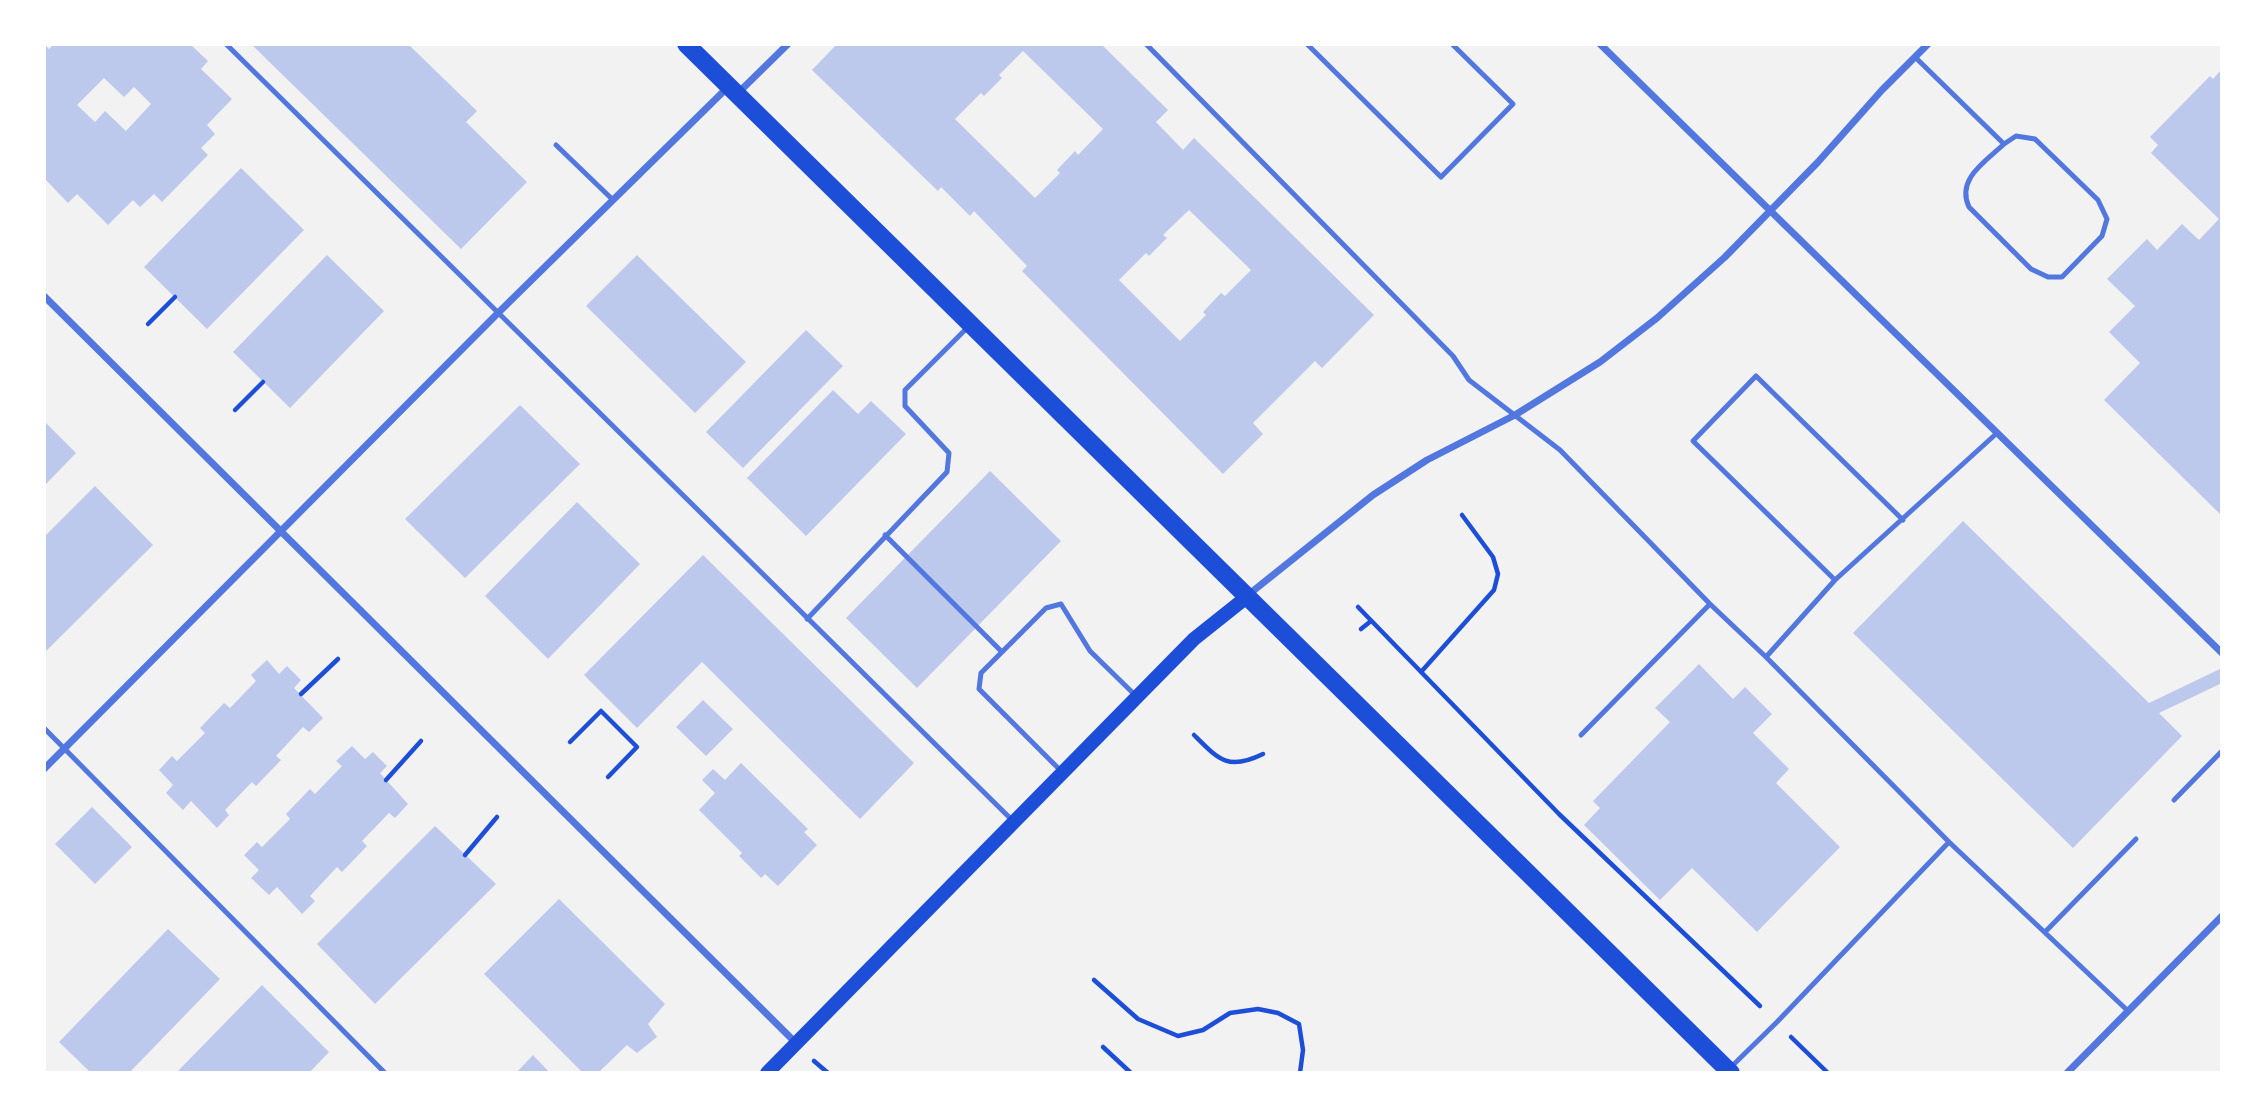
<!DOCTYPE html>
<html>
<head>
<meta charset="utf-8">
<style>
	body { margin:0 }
	#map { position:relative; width:2266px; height:1117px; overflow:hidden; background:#f2f2f2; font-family:Ubuntu,sans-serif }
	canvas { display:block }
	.frame { position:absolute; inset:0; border:46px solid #fff; pointer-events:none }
</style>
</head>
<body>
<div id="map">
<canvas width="2266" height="1117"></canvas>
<div class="frame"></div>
</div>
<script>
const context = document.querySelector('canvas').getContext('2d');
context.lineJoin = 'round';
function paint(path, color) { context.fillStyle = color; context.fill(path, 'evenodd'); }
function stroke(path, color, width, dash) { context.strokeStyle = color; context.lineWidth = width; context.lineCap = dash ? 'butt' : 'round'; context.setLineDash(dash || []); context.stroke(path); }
paint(new Path2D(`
	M 44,44 L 49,49 L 54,44 L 190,44 L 208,61 L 201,69 L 232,99 L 207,125 L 215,134 L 201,148 L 208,155 L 162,202 L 154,194 L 140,207 L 133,200 L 108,225 L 77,194 L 68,203 L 44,178 ZM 104,78 L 124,97 L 134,87 L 151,104 L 126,131 L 105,111 L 95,122 L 77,105 Z
	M 251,44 L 408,44 L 477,111 L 466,122 L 527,182 L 461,249 Z
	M 837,44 L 1101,44 L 1168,110 L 1156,122 L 1183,150 L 1194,138 L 1374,315 L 1322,368 L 1315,361 L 1253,423 L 1263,434 L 1223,474 L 1022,271 L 1027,266 L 974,211 L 970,216 L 941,187 L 938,191 L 812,70 ZM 1023,51 L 1103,129 L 1078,155 L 1075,151 L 1057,170 L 1060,173 L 1035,198 L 955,119 L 981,93 L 984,96 L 1002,78 L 999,75 ZM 1189,210 L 1251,270 L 1225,296 L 1221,293 L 1203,312 L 1206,315 L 1180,341 L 1119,280 L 1146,253 L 1149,256 L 1167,238 L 1163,235 Z
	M 2222,69 L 2222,516 L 2104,400 L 2140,363 L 2109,332 L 2135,306 L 2107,279 L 2147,239 L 2157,250 L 2182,224 L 2199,240 L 2219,219 L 2151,153 L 2158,145 L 2150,137 L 2210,76 L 2213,79 Z
	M 241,168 L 304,230 L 207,329 L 144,267 Z
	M 327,255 L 384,311 L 290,408 L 233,352 Z
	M 637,255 L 746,362 L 695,413 L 586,306 Z
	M 806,330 L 843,366 L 743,468 L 706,432 Z
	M 833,390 L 858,414 L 871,401 L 906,434 L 806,536 L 747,478 Z
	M 520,405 L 580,464 L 465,578 L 405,519 Z
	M 44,421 L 76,453 L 44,486 Z
	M 990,471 L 1061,541 L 917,688 L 846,618 Z
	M 95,486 L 153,545 L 44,653 L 44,537 Z
	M 577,502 L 640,564 L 548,659 L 485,596 Z
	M 1963,521 L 2149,703 L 2222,668 L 2222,683 L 2159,713 L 2182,736 L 2073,848 L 1853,633 Z
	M 703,555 L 914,763 L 860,819 L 702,662 L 637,728 L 584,675 Z
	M 267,660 L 279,674 L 287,666 L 301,680 L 294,688 L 323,718 L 309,732 L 303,727 L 276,756 L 281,760 L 256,786 L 252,782 L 225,810 L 229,815 L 217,828 L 191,801 L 183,810 L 166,793 L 173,785 L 159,770 L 172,756 L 177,761 L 205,733 L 200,728 L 224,703 L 230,708 L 256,681 L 251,675 Z
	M 1699,664 L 1733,699 L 1745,687 L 1772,714 L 1753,733 L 1789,769 L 1776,783 L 1840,847 L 1757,932 L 1692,868 L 1660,900 L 1584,825 L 1600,808 L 1593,801 L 1670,722 L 1655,708 Z
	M 703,700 L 733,729 L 706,756 L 676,727 Z
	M 352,746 L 365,759 L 373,752 L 387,766 L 380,773 L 408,804 L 395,818 L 389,813 L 362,841 L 367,846 L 342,872 L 337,867 L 310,896 L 315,901 L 302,914 L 277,887 L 269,895 L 251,878 L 259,870 L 244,855 L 257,842 L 262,847 L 290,819 L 286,814 L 310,789 L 315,794 L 342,766 L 336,761 Z
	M 741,763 L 808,829 L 804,832 L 817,845 L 778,886 L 765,874 L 761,878 L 739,856 L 742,853 L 699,810 L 715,793 L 702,780 L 713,769 L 725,780 Z
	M 92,807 L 132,847 L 95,884 L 55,844 Z
	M 435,826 L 496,884 L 375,1004 L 317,944 Z
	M 559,899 L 665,1004 L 648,1024 L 657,1037 L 637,1053 L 627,1045 L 598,1073 L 583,1073 L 484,974 Z
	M 168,929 L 220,979 L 129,1073 L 91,1073 L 59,1042 Z
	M 262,985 L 329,1052 L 309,1073 L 176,1073 Z
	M 533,1055 L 550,1073 L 516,1073 Z`), '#bdc9ec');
stroke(new Path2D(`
	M 148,324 L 175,297
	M 235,410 L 263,382
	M 1358,607 L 1559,814 L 1760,1006
	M 1361,629 L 1371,621
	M 1421,672 L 1494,590 L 1498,574 L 1493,557 L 1462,515
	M 301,694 L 338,659
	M 1194,735 C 1219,760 1228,771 1263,754
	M 570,742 L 601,711 L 637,747 L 608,777
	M 386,780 L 421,741
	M 465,855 L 497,817
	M 1094,980 L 1138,1019 L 1178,1036 L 1203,1030 L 1230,1013 L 1258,1009 L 1278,1013 L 1299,1024 L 1303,1050 L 1300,1073
	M 1791,1037 L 1828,1073
	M 1103,1047 L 1131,1073
	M 814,1061 L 828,1073`), '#1d4ed8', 4.5);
stroke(new Path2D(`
	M 226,44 L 1013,821
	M 1146,44 L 1453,356 L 1469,380 L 1560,450 L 1710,604 L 1766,657 L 1949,842 L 2128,1011
	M 1307,44 L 1441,177 L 1513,104 L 1452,44
	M 1915,57 L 2004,144 L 2016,136 L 2035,139 L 2098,200 L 2107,219 L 2102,236 L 2062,277 L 2048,277 L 2031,269 L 1969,207 C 1956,179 1985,162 2004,144
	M 556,145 L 613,200
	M 885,535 L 1002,652
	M 1835,580 L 1693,441 L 1756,376 L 1903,520
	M 807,619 L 947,472 L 949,453 L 905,406 L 905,390 L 968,327
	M 1766,657 L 1835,580 L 1997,433
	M 44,728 L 385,1073
	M 1581,735 L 1710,604
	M 1062,772 L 979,689 L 981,673 L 1046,608 L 1061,604 L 1090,651 L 1136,696
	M 2174,800 L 2222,751
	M 2045,932 L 2136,839
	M 1730,1068 L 1777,1022 L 1949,842`), '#5277de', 5);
stroke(new Path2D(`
	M 1600,44 L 2222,653
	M 737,94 L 788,44
	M 44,296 L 796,1043
	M 1248,595 L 1373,495 L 1427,460 L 1515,415 L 1600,362 L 1657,318 L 1725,257 L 1818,162 L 1882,90 L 1928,44
	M 44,769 L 498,313 L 728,87
	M 2067,1073 L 2222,916`), '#5277de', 7);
stroke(new Path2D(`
	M 767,1073 L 1194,639 L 1248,596`), '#1d4ed8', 14);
stroke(new Path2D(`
	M 686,44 L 1731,1073`), '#1d4ed8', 18);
</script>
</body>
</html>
